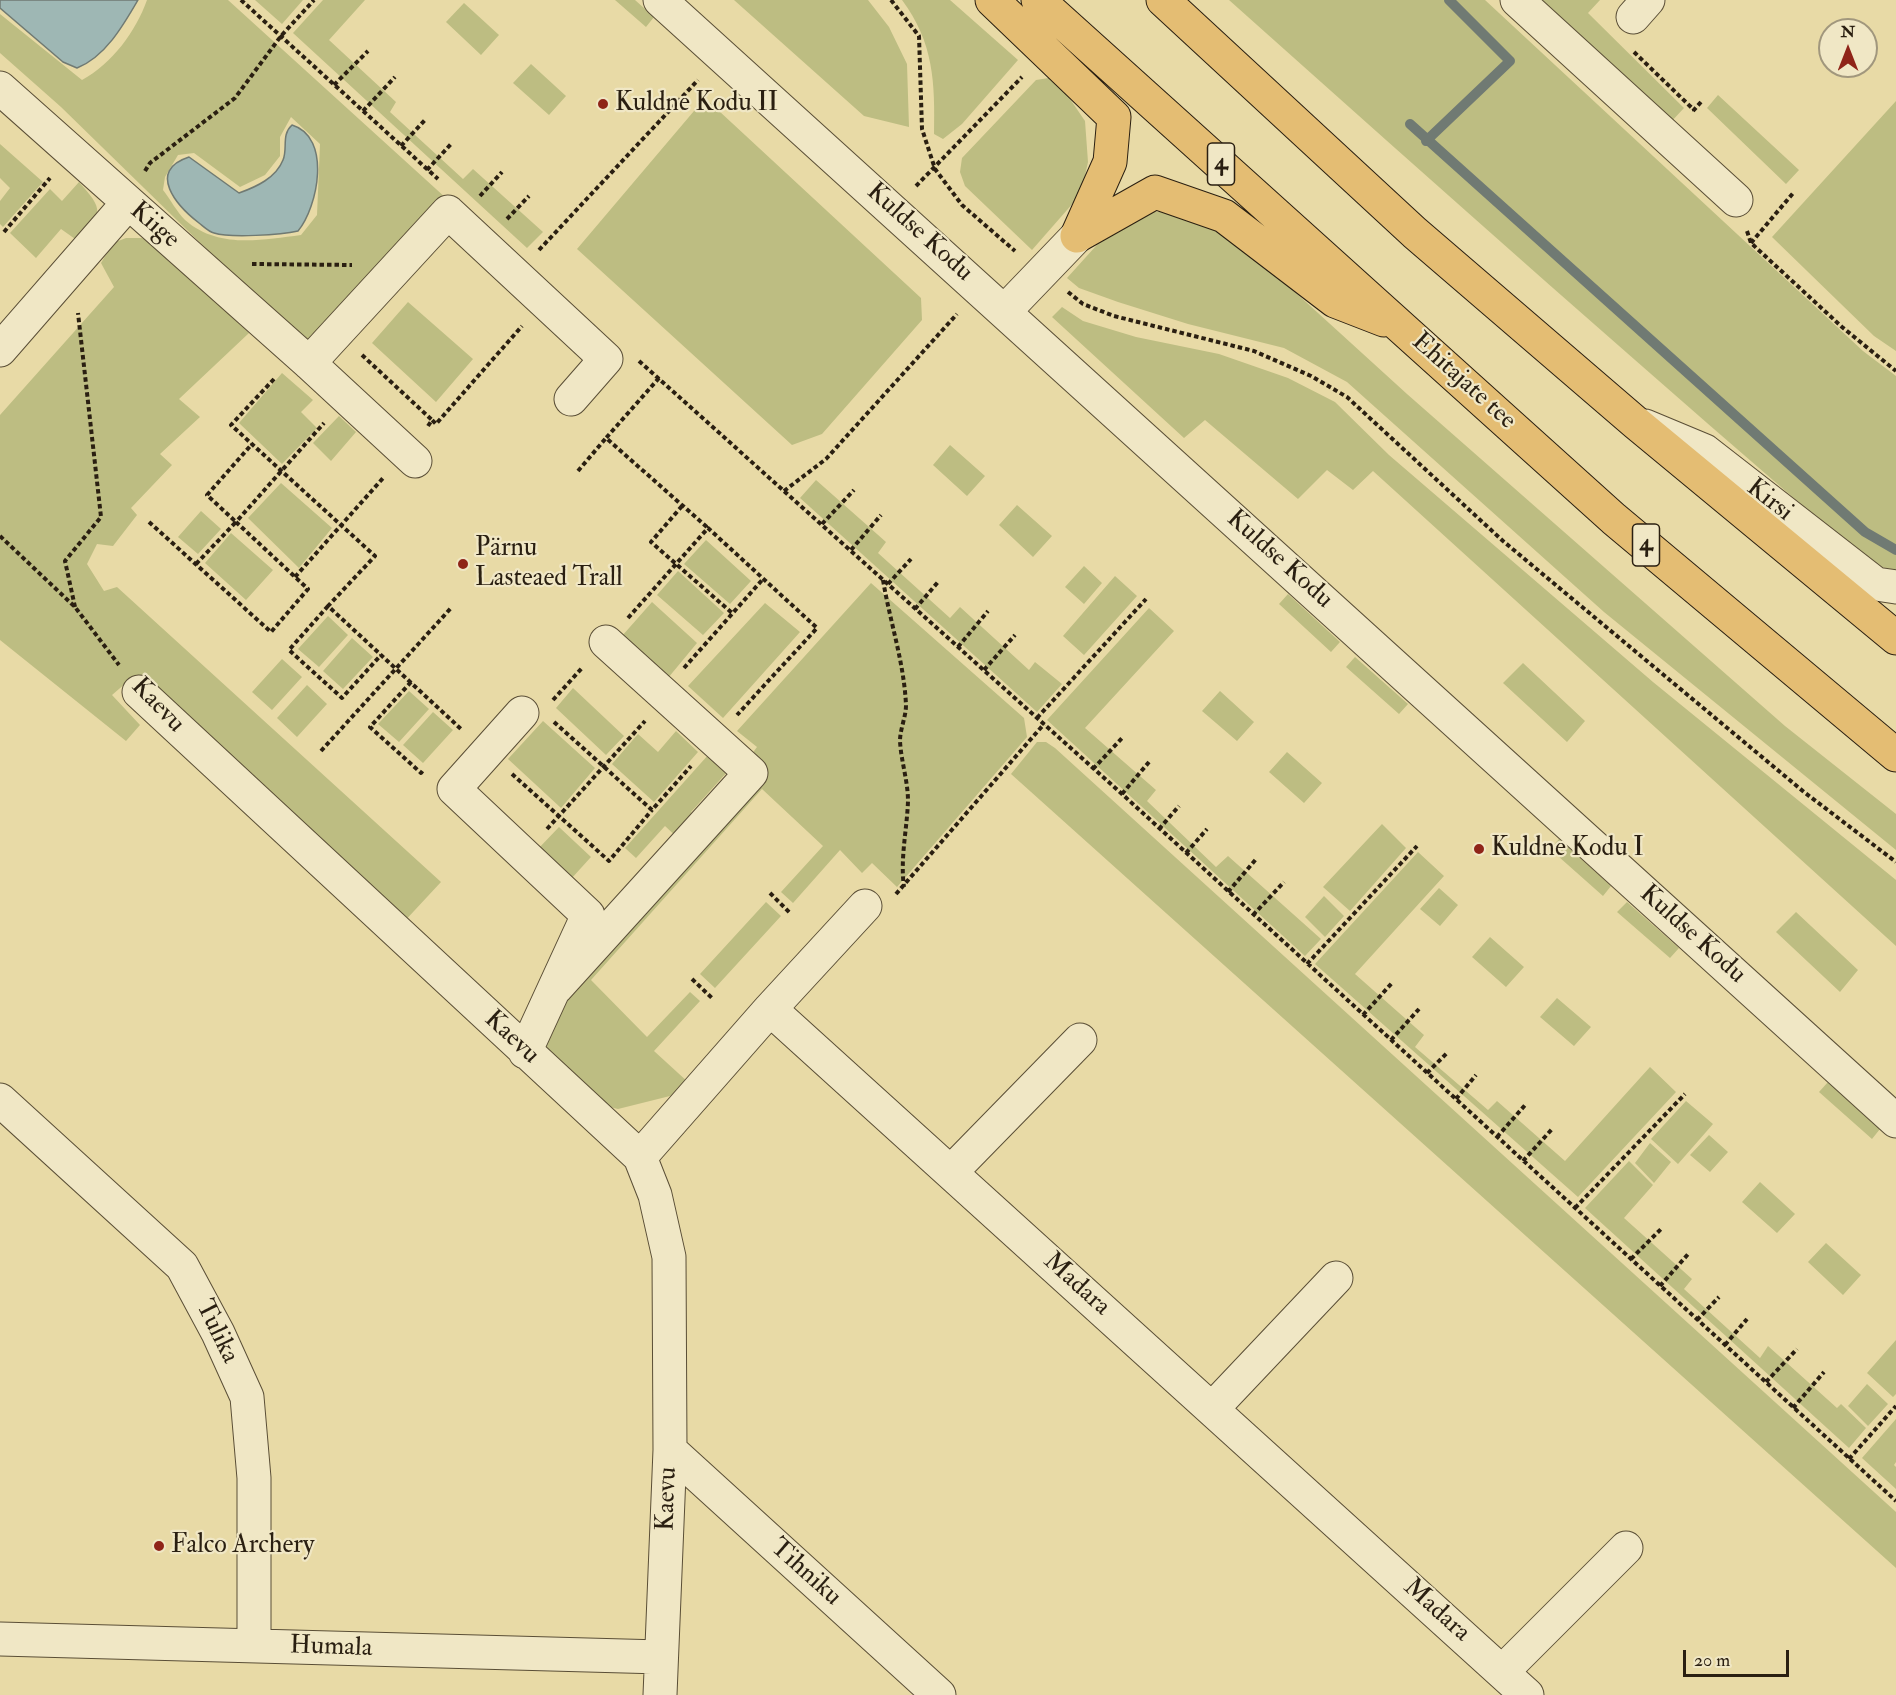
<!DOCTYPE html>
<html>
<head>
<meta charset="utf-8">
<style>
	body { margin:0 }
	#map { position:relative; width:1896px; height:1695px; overflow:hidden; background:#e8daa6; font-family:"IM FELL Double Pica",serif }
	canvas { display:block }
	.north { position:absolute; left:1818px; top:18px; width:60px; height:60px; box-sizing:border-box; background:#f0e7c5; border:2px solid #a1977d; border-radius:50%; rotate:0deg; font-size:16px; font-weight:700; line-height:24px; text-align:center; color:#2a1f11 }
	.north::after { content:''; display:block; margin:auto; width:21px; height:27px; background:#8f2418; clip-path:polygon(50% 0,100% 100%,50% 72%,0 100%) }
	.scale { position:absolute; left:1683px; top:1650px; width:106px; height:27px; box-sizing:border-box; border:3px solid #2a1f11; border-top:0; padding-left:8px; font-size:18px; line-height:21px; white-space:nowrap; color:#2a1f11; -webkit-text-stroke:4px #f0e7c5; paint-order:stroke }
</style>
</head>
<body>
<div id="map">
<canvas width="1896" height="1695"></canvas>
<div class="north">N</div>
<div class="scale">20 m</div>
</div>
<script>
const context = document.querySelector('canvas').getContext('2d');
context.lineJoin = 'round';
function paint(path, color) { context.fillStyle = color; context.fill(path, 'evenodd'); }
function stroke(path, color, width, dash) { context.strokeStyle = color; context.lineWidth = width; context.lineCap = dash ? 'butt' : 'round'; context.setLineDash(dash || []); context.stroke(path); }
function write(font, color, halo, rows, align = 'center') {
  context.font = font + ' "IM FELL Double Pica",serif'; context.lineWidth = 4.5; context.setLineDash([]); context.textBaseline = 'middle'; context.strokeStyle = halo; context.fillStyle = color; for (const [text, x, y, turn = 0] of rows) {
    context.save(); context.translate(x, y); context.rotate((+turn || 0) * Math.PI / 180); context.textAlign = isNaN(turn) ? turn : align; if (halo) context.strokeText(text, 0, 0); context.fillText(text, 0, 0); context.restore();
  }
}
paint(new Path2D(`
	M 147,0 L 228,0 L 447,199 L 310,350 L 61,107 L 0,53 L 0,14 L 82,80 C 112,64 136,31 147,0 ZM 291,117 L 320,144 L 317,215 L 301,235 C 261,240 218,249 185,220 C 177,212 170,199 163,190 L 165,177 L 178,155 L 194,153 L 240,187 L 265,175 L 280,156 L 280,137 Z
	M 255,0 L 303,0 L 282,24 Z
	M 323,0 L 365,0 L 329,40 L 396,102 L 390,112 L 463,179 L 473,169 L 543,232 L 527,248 L 293,33 Z
	M 615,0 L 635,0 L 654,17 L 646,27 Z
	M 734,0 L 868,0 L 889,27 L 907,64 L 909,127 L 864,116 Z
	M 902,0 L 950,0 L 1018,60 L 962,124 L 943,139 L 934,134 C 935,83 934,43 902,0 Z
	M 1229,0 L 1485,0 L 1863,351 L 1896,376 L 1896,570 L 1872,565 C 1655,380 1442,190 1229,0 Z
	M 1537,0 L 1600,0 L 1588,13 L 1684,108 L 1670,123 Z
	M 464,3 L 499,35 L 481,55 L 446,22 Z
	M 531,64 L 566,96 L 549,115 L 513,83 Z
	M 1055,77 L 1085,121 L 1088,162 L 1081,194 L 1032,250 L 965,186 L 960,172 L 962,158 L 1036,80 Z
	M 1718,95 L 1799,170 L 1786,184 L 1707,108 Z
	M 705,98 L 921,298 L 922,320 L 822,434 L 792,445 L 577,249 Z
	M 1896,101 L 1896,351 L 1874,336 L 1772,237 Z
	M 0,144 L 43,182 L 3,227 L 0,224 L 0,201 L 10,188 L 0,178 Z
	M 79,182 C 104,210 103,213 78,241 L 61,229 L 36,258 L 10,233 L 50,189 L 62,201 Z
	M 1145,212 L 1177,212 L 1214,228 L 1251,252 L 1407,394 L 1785,726 L 1896,814 L 1896,850 L 1604,612 L 1347,382 L 1284,348 L 1188,324 L 1118,302 L 1079,288 L 1067,278 L 1114,226 Z
	M 126,238 L 142,238 L 159,249 L 249,333 L 179,399 L 200,417 L 160,454 L 172,465 L 131,508 L 137,515 L 113,546 L 97,544 L 87,564 L 104,591 L 117,587 L 441,882 L 401,925 L 134,676 L 112,695 L 140,725 L 126,741 L 0,640 L 0,415 L 114,287 L 101,263 L 113,243 Z
	M 408,302 L 473,359 L 436,402 L 372,343 Z
	M 1062,307 L 1083,321 L 1136,337 L 1219,354 L 1288,378 L 1335,402 L 1389,455 L 1653,682 L 1896,880 L 1896,946 L 1373,471 L 1353,490 L 1327,470 L 1298,499 L 1205,420 L 1184,438 L 1052,317 Z
	M 282,373 L 313,400 L 301,412 L 317,428 L 282,464 L 239,423 Z
	M 339,416 L 356,432 L 331,461 L 313,443 Z
	M 950,445 L 985,476 L 967,496 L 933,465 Z
	M 816,480 L 886,542 L 878,553 L 950,618 L 960,607 L 1029,670 L 1035,662 L 1062,684 L 1037,712 L 800,498 Z
	M 281,483 L 332,528 L 299,568 L 248,518 Z
	M 1017,505 L 1052,536 L 1033,557 L 999,525 Z
	M 201,511 L 221,529 L 198,554 L 178,537 Z
	M 231,533 L 273,570 L 246,600 L 205,563 Z
	M 706,540 L 751,581 L 730,604 L 684,564 Z
	M 1084,566 L 1102,583 L 1084,604 L 1065,587 Z
	M 678,571 L 724,613 L 703,635 L 657,595 Z
	M 1115,576 L 1137,596 L 1084,655 L 1063,636 Z
	M 871,583 L 1024,718 L 1027,737 L 897,887 L 872,863 L 862,873 L 840,850 L 793,903 L 781,892 L 823,846 L 762,789 L 591,980 L 647,1037 L 690,992 L 700,1001 L 654,1051 L 689,1083 L 674,1095 L 618,1109 L 606,1106 L 544,1048 L 548,1032 L 581,973 L 754,751 L 757,747 L 737,731 Z
	M 1288,594 L 1340,642 L 1331,652 L 1279,604 Z
	M 652,602 L 697,643 L 668,678 L 622,636 Z
	M 765,603 L 800,632 L 723,718 L 688,686 Z
	M 1149,608 L 1174,631 L 1085,728 L 1156,790 L 1147,801 L 1216,867 L 1228,856 L 1321,939 L 1305,956 L 1047,720 Z
	M 328,616 L 348,635 L 319,667 L 298,649 Z
	M 352,638 L 373,657 L 343,689 L 323,671 Z
	M 1355,657 L 1408,704 L 1399,714 L 1346,667 Z
	M 282,659 L 302,677 L 272,710 L 252,692 Z
	M 1523,663 L 1585,721 L 1567,742 L 1503,683 Z
	M 307,685 L 327,704 L 297,737 L 277,718 Z
	M 573,688 L 624,736 L 606,755 L 556,708 Z
	M 409,691 L 429,709 L 399,742 L 378,724 Z
	M 1220,691 L 1254,722 L 1237,741 L 1202,711 Z
	M 433,712 L 453,730 L 423,763 L 403,745 Z
	M 543,721 L 595,768 L 561,808 L 508,759 Z
	M 676,731 L 698,752 L 654,802 L 612,764 L 638,734 L 658,752 Z
	M 1037,742 L 1046,742 L 1055,748 L 1896,1512 L 1896,1568 L 1011,774 Z
	M 1287,752 L 1322,783 L 1304,803 L 1269,772 Z
	M 709,754 L 728,771 L 691,812 L 700,822 L 681,841 L 665,826 L 636,858 L 625,848 Z
	M 1382,824 L 1406,848 L 1350,911 L 1323,887 Z
	M 559,827 L 591,857 L 571,879 L 538,849 Z
	M 1559,839 L 1611,886 L 1603,896 L 1550,849 Z
	M 1418,852 L 1444,876 L 1355,974 L 1424,1035 L 1415,1047 L 1488,1110 L 1497,1101 L 1565,1161 L 1650,1067 L 1676,1092 L 1578,1197 L 1315,964 Z
	M 1439,888 L 1458,905 L 1440,926 L 1420,909 Z
	M 1324,896 L 1344,916 L 1325,937 L 1305,917 Z
	M 766,902 L 781,916 L 715,988 L 700,974 Z
	M 1627,902 L 1679,948 L 1670,958 L 1617,912 Z
	M 1796,912 L 1858,970 L 1840,992 L 1776,932 Z
	M 1490,937 L 1524,967 L 1506,987 L 1472,957 Z
	M 1557,998 L 1591,1027 L 1574,1046 L 1540,1017 Z
	M 1828,1082 L 1880,1129 L 1872,1139 L 1819,1092 Z
	M 1686,1101 L 1713,1124 L 1678,1164 L 1651,1139 Z
	M 1709,1135 L 1728,1152 L 1710,1172 L 1690,1155 Z
	M 1650,1143 L 1671,1162 L 1654,1183 L 1635,1163 Z
	M 1629,1161 L 1653,1185 L 1624,1218 L 1692,1279 L 1684,1289 L 1760,1358 L 1768,1346 L 1837,1408 L 1841,1404 L 1866,1428 L 1849,1448 L 1585,1208 Z
	M 1760,1182 L 1795,1214 L 1777,1233 L 1742,1202 Z
	M 1826,1243 L 1861,1275 L 1843,1295 L 1808,1262 Z
	M 1896,1340 L 1896,1394 L 1893,1397 L 1867,1373 Z
	M 1867,1384 L 1888,1404 L 1868,1426 L 1848,1406 Z
	M 1896,1419 L 1896,1462 L 1894,1465 L 1896,1467 L 1896,1489 L 1862,1458 Z`), '#bdbd82');
const water = new Path2D(`
	M 0,0 L 138,0 C 123,26 105,57 77,68 L 63,62 L 0,8 Z
	M 292,125 C 332,137 318,207 298,231 C 281,235 230,238 214,233 C 209,232 203,226 199,223 C 177,206 146,171 189,157 L 239,193 C 256,187 276,178 283,160 C 288,148 281,135 292,125 Z`);
paint(water, '#9eb7b4');
stroke(water, '#707a73', 1.5);
stroke(new Path2D(`
	M 1410,124 L 1865,532 L 1896,550
	M 1426,141 L 1510,61 L 1449,0`), '#707a73', 10);
const minor = new Path2D(`
	M 660,0 L 1896,1121
	M 1517,0 L 1736,200
	M 1633,17 L 1648,0
	M 0,88 L 309,363 L 415,461
	M 1005,311 L 1077,236
	M 0,350 L 128,203
	M 309,363 L 448,212 L 606,359 L 571,399
	M 1645,426 L 1705,451 L 1876,584 L 1896,587
	M 139,692 L 640,1157 L 655,1195 L 669,1257 L 670,1450 L 660,1695
	M 522,713 L 454,789 L 588,915 L 525,1052
	M 556,988 L 751,773 L 606,642
	M 770,1009 L 865,906
	M 0,1100 L 182,1266 L 218,1333 L 247,1397 L 254,1478 L 254,1646
	M 640,1157 L 770,1009 L 1527,1695
	M 951,1172 L 1080,1040
	M 1212,1409 L 1336,1278
	M 670,1450 L 939,1695
	M 0,1639 L 661,1657
	M 1503,1671 L 1626,1548`);
const highway = new Path2D(`
	M 992,0 L 1114,117 L 1110,162 L 1077,236
	M 1038,0 L 1614,519 L 1896,755
	M 1163,0 L 1415,233 L 1636,423 L 1896,638
	M 1077,236 L 1155,192 L 1224,216 L 1335,301 L 1384,320`);
stroke(minor, '#5a4e36', 35);
stroke(highway, '#2a1f11', 35);
stroke(new Path2D(`
	M 241,0 L 438,179
	M 891,0 L 919,36 L 922,129 L 935,169 L 962,205 L 1015,251
	M 1634,52 L 1694,110
	M 334,85 L 368,51
	M 363,111 L 395,77
	M 1693,111 L 1701,102
	M 401,146 L 425,120
	M 427,170 L 452,143
	M 145,171 L 150,163 L 235,98 L 281,36 L 314,0
	M 916,186 L 1022,77
	M 480,196 L 502,172
	M 507,219 L 529,196
	M 1747,231 L 1751,243 L 1842,327 L 1896,371
	M 4,232 L 50,178
	M 1751,243 L 1794,192
	M 539,250 L 698,80
	M 252,264 L 352,265
	M 1068,292 L 1083,304 L 1114,316 L 1254,351 L 1311,376 L 1347,397 L 1503,541 L 1804,792 L 1896,862
	M 362,355 L 432,420
	M 639,361 L 1122,794 L 1896,1501
	M 659,378 L 606,438 L 708,528
	M 274,379 L 231,425 L 375,556 L 328,606 L 461,729
	M 428,426 L 432,420 L 436,424 L 522,326
	M 578,471 L 606,438
	M 784,491 L 826,459 L 957,314
	M 682,506 L 651,542 L 732,613
	M 149,522 L 271,632 L 308,589 L 236,522 L 324,423
	M 822,524 L 854,490
	M 0,536 L 75,607 L 119,665
	M 851,550 L 881,515
	M 196,564 L 236,522 L 207,495 L 252,444
	M 295,577 L 384,477
	M 883,580 C 890,622 904,662 906,705 C 906,717 900,729 900,741 C 901,761 908,781 908,801 C 907,830 900,858 904,887
	M 888,584 L 911,559
	M 328,606 L 289,650 L 342,698 L 381,655
	M 75,607 L 65,561 L 101,517 L 78,313
	M 915,609 L 938,582
	M 628,618 L 708,528 L 817,628 L 737,715
	M 958,647 L 988,611
	M 684,668 L 763,579
	M 984,670 L 1015,635
	M 411,682 L 370,727 L 421,773 L 424,769
	M 553,700 L 582,668
	M 1037,718 L 1146,599
	M 554,722 L 652,810 L 691,766
	M 321,751 L 451,608
	M 1093,769 L 1123,737
	M 512,774 L 609,861 L 652,810
	M 1122,794 L 1149,762
	M 547,829 L 645,721
	M 1159,829 L 1179,806
	M 1186,853 L 1207,829
	M 1228,892 L 1257,858
	M 770,893 L 790,913
	M 896,894 L 1044,724
	M 1253,915 L 1284,882
	M 1307,964 L 1417,846
	M 692,979 L 712,998
	M 1363,1015 L 1392,983
	M 1391,1040 L 1419,1009
	M 1427,1073 L 1448,1052
	M 1456,1099 L 1476,1075
	M 1497,1137 L 1526,1104
	M 1523,1161 L 1553,1128
	M 1575,1208 L 1685,1094
	M 1631,1259 L 1662,1228
	M 1660,1286 L 1689,1253
	M 1697,1320 L 1719,1297
	M 1725,1345 L 1747,1319
	M 1766,1382 L 1797,1349
	M 1793,1408 L 1824,1372
	M 1849,1459 L 1896,1406`), '#2a1f11', 4, [4.5, 3]);
stroke(minor, '#f0e7c5', 33);
stroke(highway, '#e4bd73', 33);
for (const [x, y, r, color] of [
	[603,104,6,"#8f2418"],
	[463,564,6,"#8f2418"],
	[1479,849,6,"#8f2418"],
	[159,1546,6,"#8f2418"]
]) { const dot = new Path2D(); dot.arc(x, y, r, 0, 2 * Math.PI); context.fillStyle = color; context.fill(dot); stroke(dot, '#f0e7c5', 2); }
for (const [x, y, w] of [
	[1221,164,27],
	[1646,545,27]
]) { const box = new Path2D(); box.roundRect(x - w / 2, y - 21, w, 42, 4.5); context.fillStyle = '#f0e7c5'; context.fill(box); stroke(box, '#2a1f11', 1.5); }
write('bold 24px', '#2a1f11', null, [
	["4",1221,164],
	["4",1646,545]
]);
write('26px', '#2a1f11', '#f0e7c5', [
	["Kuldne Kodu II",615,104],
	["Pärnu",475,549],
	["Lasteaed Trall",475,579],
	["Kuldne Kodu I",1491,849],
	["Falco Archery",171,1546]
], 'left');
write('26px', '#2a1f11', '#f0e7c5', [
	["Kiige",154,226,41],
	["Kuldse Kodu",919,233,42],
	["Ehitajate tee",1463,382,42],
	["Kirsi",1769,501,38],
	["Kuldse Kodu",1279,560,42],
	["Kaevu",157,706,46],
	["Kuldse Kodu",1692,935,42],
	["Kaevu",511,1038,43],
	["Madara",1076,1285,42],
	["Tulika",216,1332,64],
	["Kaevu",668,1499,-88],
	["Tihniku",805,1573,42],
	["Madara",1436,1611,42],
	["Humala",331,1648,2]
]);
</script>
</body>
</html>
